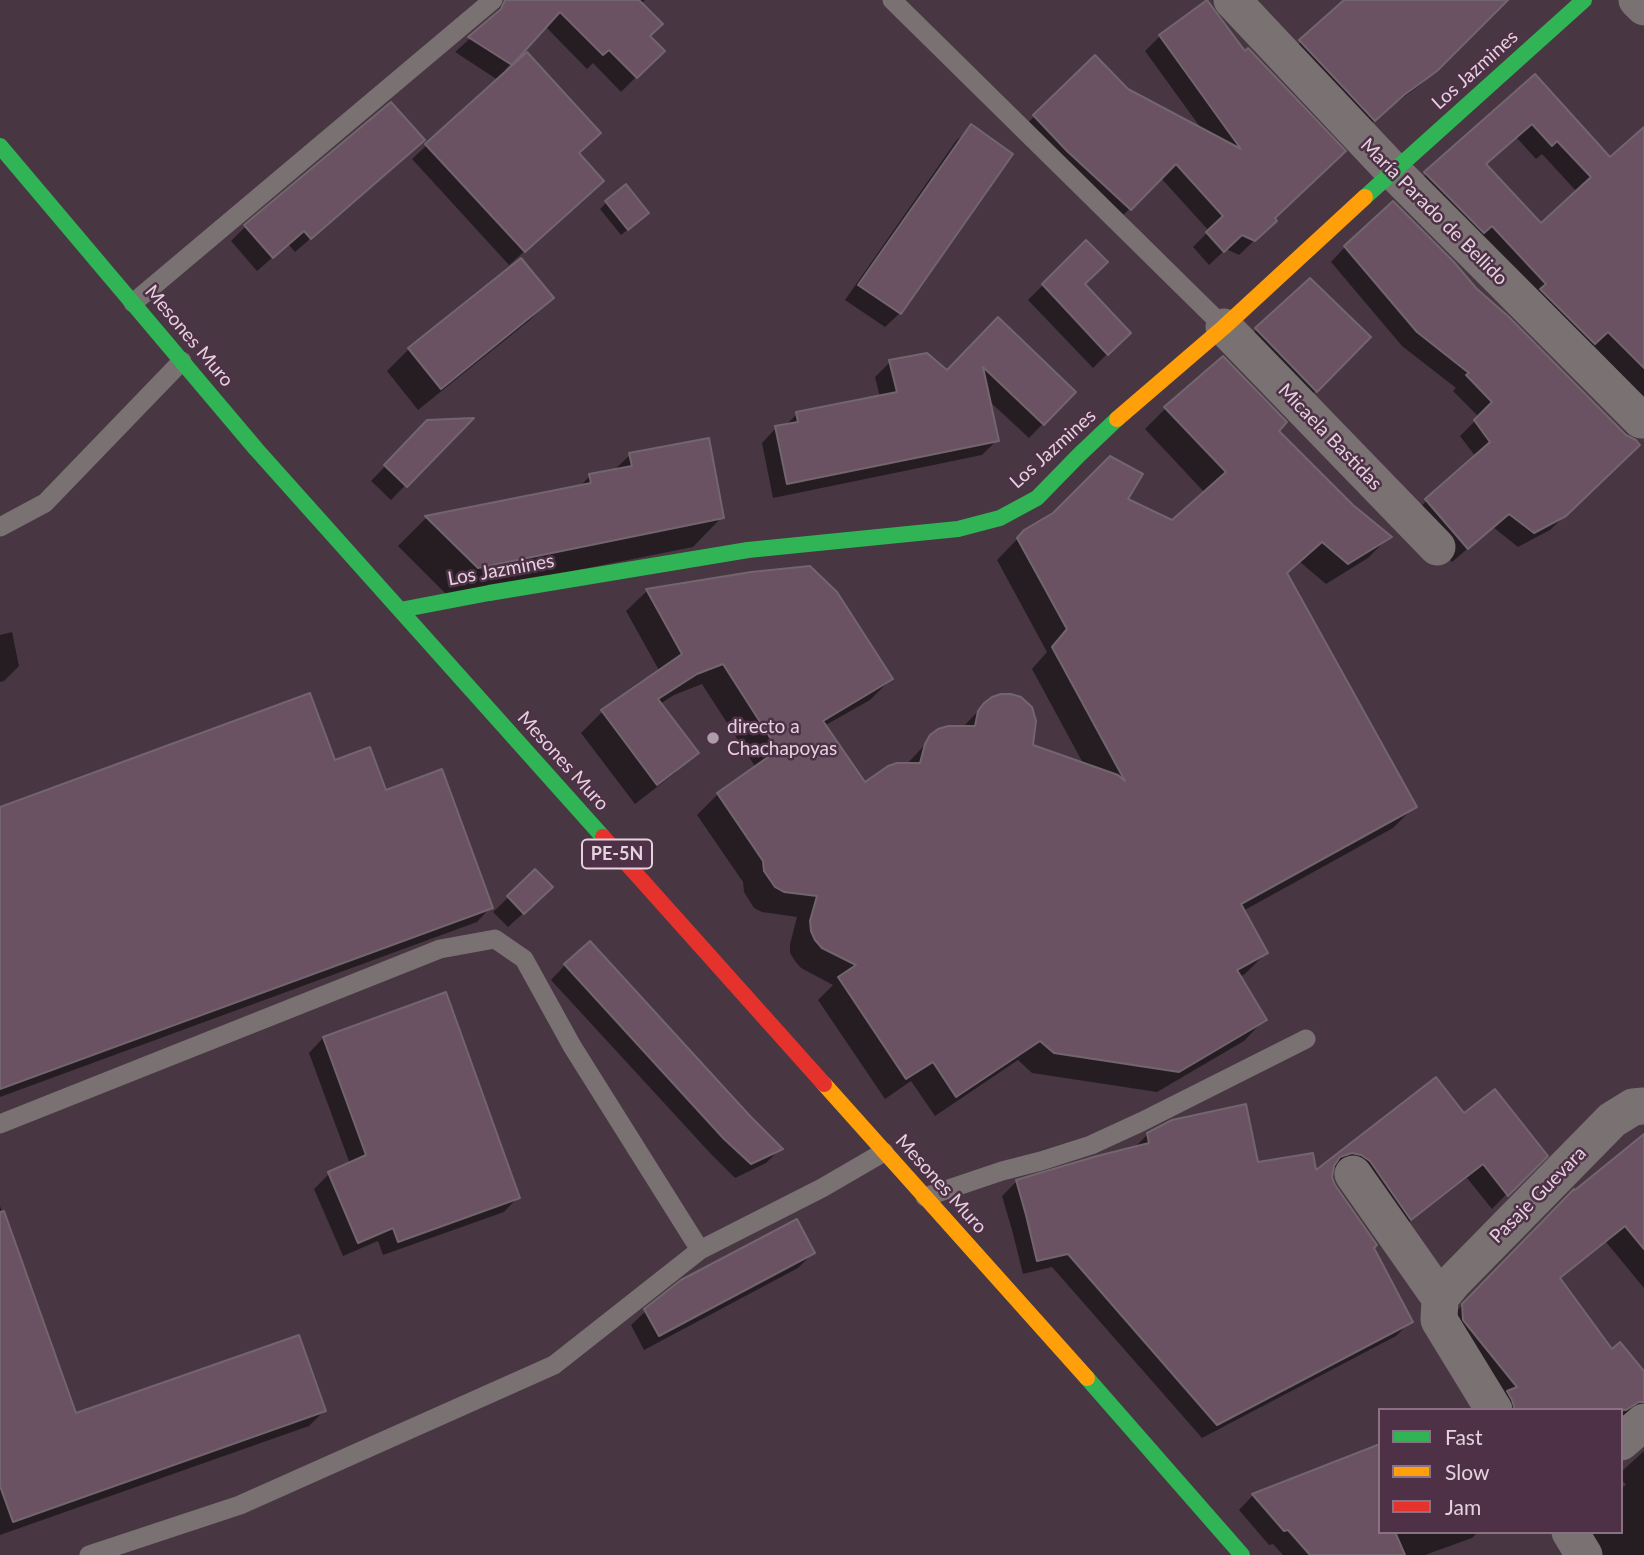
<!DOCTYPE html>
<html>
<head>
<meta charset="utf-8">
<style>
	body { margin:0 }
	#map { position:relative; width:1644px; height:1555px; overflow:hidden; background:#483743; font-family:Lato,sans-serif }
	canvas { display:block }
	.legend { position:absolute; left:1378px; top:1408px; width:245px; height:126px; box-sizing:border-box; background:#4e3146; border:2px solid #8a7183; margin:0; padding:9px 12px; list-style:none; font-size:21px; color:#e5d2df }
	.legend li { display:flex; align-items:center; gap:14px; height:35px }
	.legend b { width:35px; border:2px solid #8a7183 }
</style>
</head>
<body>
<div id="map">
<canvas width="1644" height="1555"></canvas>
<ul class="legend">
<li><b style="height:9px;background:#30b455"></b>Fast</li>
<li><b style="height:9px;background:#ff9f0a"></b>Slow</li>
<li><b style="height:9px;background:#e5322d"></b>Jam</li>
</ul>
</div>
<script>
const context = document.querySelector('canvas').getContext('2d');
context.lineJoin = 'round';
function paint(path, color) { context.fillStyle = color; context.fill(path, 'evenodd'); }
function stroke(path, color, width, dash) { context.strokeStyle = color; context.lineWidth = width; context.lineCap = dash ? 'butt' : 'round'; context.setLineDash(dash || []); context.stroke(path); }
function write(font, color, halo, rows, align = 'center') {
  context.font = font + ' Lato,sans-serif'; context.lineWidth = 5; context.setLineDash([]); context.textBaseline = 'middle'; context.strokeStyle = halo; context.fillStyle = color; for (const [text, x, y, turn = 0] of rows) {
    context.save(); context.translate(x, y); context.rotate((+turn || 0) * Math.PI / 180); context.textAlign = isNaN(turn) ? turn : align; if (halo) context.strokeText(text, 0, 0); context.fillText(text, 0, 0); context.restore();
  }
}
paint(new Path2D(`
	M 514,0 L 645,0 L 641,4 L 648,36 L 662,51 L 621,92 L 593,63 L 587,69 L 545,26 L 505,70 L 578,154 L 587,195 L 509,265 L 412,159 L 498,80 L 455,52 L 488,22 L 491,17 L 505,3 Z
	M 1357,0 L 1507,0 L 1420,85 L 1388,109 L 1359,134 L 1286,56 L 1334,11 Z
	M 1207,2 L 1273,218 L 1260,235 L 1239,255 L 1226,249 L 1209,265 L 1193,247 L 1209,231 L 1161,178 L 1115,223 L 1020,130 L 1035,116 L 1127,91 L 1203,131 L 1145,51 L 1160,36 Z
	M 1535,76 L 1610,160 L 1644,129 L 1644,398 L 1593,345 L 1579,357 L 1411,188 ZM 1516,137 L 1536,159 L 1542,154 L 1577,192 L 1541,225 L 1484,165 Z
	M 391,104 L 408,154 L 295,252 L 288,244 L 257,271 L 231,241 L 245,227 Z
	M 971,127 L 900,313 L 885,327 L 845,300 L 956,141 Z
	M 607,202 L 640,220 L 621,235 L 600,209 Z
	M 1086,242 L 1083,284 L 1114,347 L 1093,368 L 1028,300 Z
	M 1345,247 L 1475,289 L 1625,436 L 1634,442 L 1640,442 L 1550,530 L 1518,547 L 1493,527 L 1452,562 L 1411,515 L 1476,457 L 1460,436 L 1479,417 L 1453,391 L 1456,388 L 1402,346 L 1331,262 Z
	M 1310,280 L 1368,337 L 1301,406 L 1241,344 Z
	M 552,298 L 530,320 L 418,410 L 387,371 L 409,349 Z
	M 998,320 L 1074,392 L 1029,438 L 988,400 L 997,440 L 982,455 L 773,498 L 762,443 L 776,428 L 785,426 L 797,414 L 880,397 L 875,377 L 890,362 L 947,372 Z
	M 1166,408 L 1277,431 L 1352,507 L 1389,537 L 1368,558 L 1326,584 L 1300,562 L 1286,575 L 1414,807 L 1393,828 L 1243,911 L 1266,953 L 1245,974 L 1239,977 L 1264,1020 L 1244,1041 L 1157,1092 L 1032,1073 L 1018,1060 L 935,1116 L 911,1081 L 885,1099 L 818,1000 L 833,985 L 801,968 L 795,961 L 790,953 L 790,944 L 797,917 L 762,912 L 754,908 L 744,892 L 743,882 L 697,815 L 718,794 L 756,768 L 702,684 L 674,695 L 660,704 L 696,752 L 675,773 L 635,804 L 581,733 L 602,712 L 660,672 L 626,611 L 647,591 L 891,679 L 870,700 L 824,726 L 865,785 L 906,765 L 932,737 L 962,728 L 985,704 L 1032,746 L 1084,765 L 1032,669 L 1047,652 L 997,560 L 1025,531 L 1126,500 L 1172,522 L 1205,493 L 1145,429 Z
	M 469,420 L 391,500 L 371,481 L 413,437 Z
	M 630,455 L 722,517 L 693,547 L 448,596 L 398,546 L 426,518 L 579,487 L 590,476 L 613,471 Z
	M 12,632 L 19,666 L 4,681 L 0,682 L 0,635 Z
	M 334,763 L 491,907 L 477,922 L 0,1097 L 0,808 Z
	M 535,872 L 536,902 L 508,927 L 493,912 Z
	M 565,965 L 780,1149 L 766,1163 L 735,1178 L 710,1153 L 551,980 Z
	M 323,1038 L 518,1197 L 504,1212 L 383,1255 L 378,1241 L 343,1256 L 314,1189 L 329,1174 L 350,1164 L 309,1053 Z
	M 1436,1079 L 1464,1115 L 1545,1155 L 1492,1209 L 1467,1178 L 1395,1233 L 1347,1169 L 1336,1167 L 1332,1168 L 1330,1177 L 1334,1186 L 1372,1248 L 1411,1321 L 1396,1336 L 1202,1438 L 1052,1267 L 1023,1274 L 1012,1230 L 1002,1196 L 1016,1182 L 1134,1148 L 1148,1134 L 1257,1164 L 1315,1173 Z
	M 1644,1136 L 1644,1288 L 1606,1242 L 1559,1280 L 1612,1351 L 1644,1375 L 1644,1422 L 1625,1415 L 1621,1417 L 1621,1410 L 1495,1410 L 1448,1320 L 1574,1191 Z
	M 0,1206 L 75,1416 L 324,1411 L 309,1426 L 0,1535 Z
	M 813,1253 L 798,1268 L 644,1350 L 631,1325 L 646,1311 Z
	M 1380,1446 L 1380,1532 L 1478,1532 L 1472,1538 L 1425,1555 L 1283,1555 L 1273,1544 L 1269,1545 L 1239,1510 L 1253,1495 Z
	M 1644,1451 L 1644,1555 L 1586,1555 L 1570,1532 L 1621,1532 L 1621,1488 L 1626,1485 L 1621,1479 L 1621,1472 Z`), '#0007');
const building = new Path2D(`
	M 505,0 L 639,0 L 663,24 L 650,36 L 665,51 L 637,78 L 609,50 L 603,55 L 560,12 L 512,65 L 468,37 L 501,9 Z
	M 1207,0 L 1245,51 L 1248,48 L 1346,151 L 1275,218 L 1277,221 L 1255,241 L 1242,235 L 1224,252 L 1206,232 L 1223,216 L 1176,164 L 1131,210 L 1067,151 L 1033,115 L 1095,55 L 1128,89 L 1241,149 L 1159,35 Z
	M 1344,0 L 1508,0 L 1437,71 L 1404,95 L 1375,121 L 1299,40 Z
	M 527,52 L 601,133 L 579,153 L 604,181 L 525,252 L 425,144 Z
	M 1535,74 L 1610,157 L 1644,127 L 1644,368 L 1608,332 L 1595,344 L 1540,289 L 1546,284 L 1492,226 L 1484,233 L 1424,172 ZM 1532,124 L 1552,146 L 1557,141 L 1591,177 L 1541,223 L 1486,164 Z
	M 391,102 L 425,140 L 311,239 L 304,231 L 273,258 L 244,225 Z
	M 971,124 L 1013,154 L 901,314 L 858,285 Z
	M 626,184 L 649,213 L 628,230 L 605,201 Z
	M 1393,201 L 1454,262 L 1476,288 L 1509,317 L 1626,435 L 1636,440 L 1640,445 L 1566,516 L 1534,533 L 1509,514 L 1468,549 L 1425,499 L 1490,442 L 1474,420 L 1492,402 L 1466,375 L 1469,373 L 1417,332 L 1344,246 Z
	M 1086,240 L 1108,262 L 1085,284 L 1131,333 L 1108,355 L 1042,284 Z
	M 521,258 L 554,298 L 441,389 L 408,348 Z
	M 1310,278 L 1371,337 L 1317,392 L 1255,328 Z
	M 998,317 L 1076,392 L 1044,425 L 983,367 L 999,441 L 787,484 L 775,426 L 798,422 L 796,412 L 897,392 L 889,360 L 927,353 L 947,370 Z
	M 1223,356 L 1287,422 L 1279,431 L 1353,505 L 1392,537 L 1348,564 L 1322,542 L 1287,573 L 1417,807 L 1241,904 L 1268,953 L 1237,970 L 1267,1020 L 1179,1072 L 1054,1053 L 1040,1041 L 956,1097 L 933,1062 L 906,1079 L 838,977 L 856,965 L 822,948 L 815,940 L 811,931 L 810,921 L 817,896 L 784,892 L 775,887 L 764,871 L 763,861 L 717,793 L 778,750 L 723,664 L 697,674 L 658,699 L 699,753 L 657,785 L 601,710 L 682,654 L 646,589 L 751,572 L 810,566 L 837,592 L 893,679 L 823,721 L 865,782 L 888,766 L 897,763 L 920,763 L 925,744 L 930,735 L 938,729 L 948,726 L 975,726 L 978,711 L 984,703 L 992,697 L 1001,694 L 1011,694 L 1021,697 L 1032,707 L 1036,721 L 1033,745 L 1118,775 L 1125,781 L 1052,647 L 1067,629 L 1017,538 L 1024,530 L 1053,513 L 1110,456 L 1143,474 L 1128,499 L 1172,520 L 1226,472 L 1164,407 Z
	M 474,418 L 407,487 L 384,465 L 427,420 Z
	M 709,438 L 724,518 L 478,568 L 425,516 L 591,483 L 589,474 L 632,466 L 629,453 Z
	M 310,693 L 335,760 L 370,747 L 386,790 L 442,769 L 493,908 L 0,1089 L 0,807 Z
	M 535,869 L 553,887 L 524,914 L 507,896 Z
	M 590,941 L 750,1116 L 783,1149 L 751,1164 L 724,1139 L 564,964 Z
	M 446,992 L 520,1198 L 398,1242 L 393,1228 L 358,1243 L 328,1172 L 366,1155 L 323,1037 Z
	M 1436,1077 L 1464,1113 L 1495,1089 L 1548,1156 L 1508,1196 L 1483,1164 L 1411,1220 L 1370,1161 L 1361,1155 L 1352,1153 L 1340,1157 L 1334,1166 L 1332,1177 L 1335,1185 L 1377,1245 L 1374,1248 L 1413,1322 L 1217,1425 L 1068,1254 L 1037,1261 L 1026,1215 L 1016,1180 L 1097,1156 L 1149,1143 L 1147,1133 L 1172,1120 L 1246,1104 L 1258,1162 L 1313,1153 L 1316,1170 Z
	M 1644,1134 L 1644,1249 L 1625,1226 L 1560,1278 L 1612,1349 L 1620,1342 L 1644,1371 L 1644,1402 L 1639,1402 L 1626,1410 L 1515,1410 L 1512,1400 L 1507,1391 L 1517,1387 L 1467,1325 L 1463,1320 L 1462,1304 L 1574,1189 L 1575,1190 Z
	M 4,1211 L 76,1413 L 299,1335 L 326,1411 L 13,1522 L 0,1486 L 0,1212 Z
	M 797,1219 L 815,1253 L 659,1336 L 644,1309 L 681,1280 Z
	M 1380,1444 L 1380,1532 L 1395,1532 L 1405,1555 L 1310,1555 L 1288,1530 L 1284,1531 L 1252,1494 Z`);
paint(building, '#6a5263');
stroke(building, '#72656e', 2);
stroke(new Path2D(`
	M 892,0 L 1224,327
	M 133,303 L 493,0
	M 0,527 L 45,503 L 182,361
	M 0,1124 L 440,949 L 495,939 L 524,959 L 572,1046 L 700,1250
	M 925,1197 L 1002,1171 L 1041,1161 L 1091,1145 L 1141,1122 L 1306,1039
	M 89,1555 L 240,1505 L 554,1365 L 700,1250 L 822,1188 L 884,1152`), '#7a7173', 19);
stroke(new Path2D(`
	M 1232,0 L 1393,171 L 1641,420
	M 1637,0 L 1644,7
	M 1224,327 L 1437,547
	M 1353,1174 L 1440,1298
	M 1440,1298 L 1453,1282 L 1612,1120 L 1633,1107 L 1644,1106
	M 1440,1298 L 1439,1320 L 1494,1410
	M 1621,1442 L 1644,1422
	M 1570,1532 L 1584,1555`), '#7a7173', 37);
stroke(new Path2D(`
	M 0,146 L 256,449 L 603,837
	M 1365,197 L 1584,0
	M 400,610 L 489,593 L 748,550 L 958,529 L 1000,518 L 1037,498 L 1079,455 L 1117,419
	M 1087,1378 L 1242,1555`), '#30b455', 16);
stroke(new Path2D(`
	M 1117,419 L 1224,327 L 1365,197
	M 824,1084 L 1087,1378`), '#ff9f0a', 16);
stroke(new Path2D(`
	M 603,837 L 824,1084`), '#e5322d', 16);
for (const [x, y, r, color] of [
	[713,738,7,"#ae9ca8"]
]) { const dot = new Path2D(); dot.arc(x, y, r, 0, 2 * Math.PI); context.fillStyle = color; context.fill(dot); stroke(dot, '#4e3146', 2.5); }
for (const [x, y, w] of [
	[617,854,70]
]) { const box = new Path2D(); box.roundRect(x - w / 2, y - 14.5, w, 29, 5); context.fillStyle = '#4e3146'; context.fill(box); stroke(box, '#e5d2df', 2); }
write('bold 18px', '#e5d2df', null, [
	["PE-5N",617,854]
]);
write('19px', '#e5d2df', '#4e3146', [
	["Los Jazmines",1475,70,-42],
	["María Parado de Bellido",1434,212,45],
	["Mesones Muro",189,336,50],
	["Micaela Bastidas",1330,437,46],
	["Los Jazmines",1053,449,-42],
	["Los Jazmines",501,570,-10],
	["Mesones Muro",563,761,48],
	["Mesones Muro",941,1184,48],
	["Pasaje Guevara",1538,1195,-45]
]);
write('19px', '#e5d2df', '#4e3146', [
	["directo a",727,727],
	["Chachapoyas",727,749]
], 'left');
</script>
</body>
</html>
